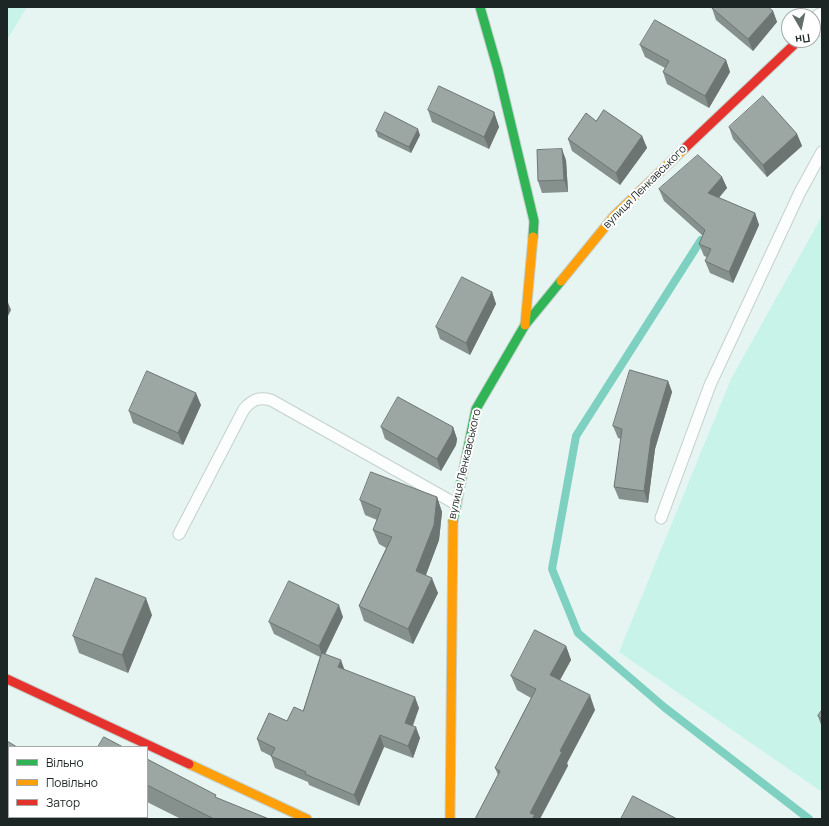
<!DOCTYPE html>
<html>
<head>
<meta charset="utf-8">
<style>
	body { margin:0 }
	#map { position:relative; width:829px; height:826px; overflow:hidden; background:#e6f5f1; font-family:Manrope,sans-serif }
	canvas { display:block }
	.frame { position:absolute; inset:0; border:8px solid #1c2624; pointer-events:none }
	.legend { position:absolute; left:8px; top:746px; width:140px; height:72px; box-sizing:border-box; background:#fff; border:1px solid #a4a8a7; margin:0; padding:5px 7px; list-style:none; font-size:12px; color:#1c2624 }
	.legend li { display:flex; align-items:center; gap:8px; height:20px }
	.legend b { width:20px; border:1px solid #a4a8a7 }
	.north { position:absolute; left:781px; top:8px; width:40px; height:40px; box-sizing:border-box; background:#fff; border:1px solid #a4a8a7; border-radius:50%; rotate:171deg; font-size:11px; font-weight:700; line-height:16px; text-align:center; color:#1c2624 }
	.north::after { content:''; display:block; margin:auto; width:14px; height:18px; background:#636e6c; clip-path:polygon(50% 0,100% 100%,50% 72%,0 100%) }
</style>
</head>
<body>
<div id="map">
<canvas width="829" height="826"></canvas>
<div class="frame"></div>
<ul class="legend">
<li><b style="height:5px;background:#30b455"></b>Вільно</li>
<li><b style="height:5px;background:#ff9f0a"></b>Повільно</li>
<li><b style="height:5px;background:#e5322d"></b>Затор</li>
</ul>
<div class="north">Пн</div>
</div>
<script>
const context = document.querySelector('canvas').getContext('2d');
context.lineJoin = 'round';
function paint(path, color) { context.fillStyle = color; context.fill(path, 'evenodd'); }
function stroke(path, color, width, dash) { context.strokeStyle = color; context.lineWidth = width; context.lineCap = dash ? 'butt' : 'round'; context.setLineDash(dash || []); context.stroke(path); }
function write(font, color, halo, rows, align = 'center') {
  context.font = font + ' Manrope,sans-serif'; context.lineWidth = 4; context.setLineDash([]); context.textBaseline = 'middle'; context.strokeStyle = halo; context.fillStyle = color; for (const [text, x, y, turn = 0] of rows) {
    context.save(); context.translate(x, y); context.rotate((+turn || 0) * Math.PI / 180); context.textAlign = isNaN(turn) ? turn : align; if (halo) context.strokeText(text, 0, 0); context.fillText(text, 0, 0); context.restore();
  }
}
paint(new Path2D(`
	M 7,7 L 27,7 L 7,40 Z
	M 822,216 L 822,792 L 619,652 L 731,379 Z`), '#c8f3e9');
stroke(new Path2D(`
	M 701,240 L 576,436 L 552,569 L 578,633 L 664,707 L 809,819`), '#7ed1c1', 8);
const lane = new Path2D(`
	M 661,518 L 710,385 L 800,192 L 822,152
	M 179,534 L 244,409 C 253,399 259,397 271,400 L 456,504`);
const street = new Path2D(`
	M 813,27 L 822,19`);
const fast = new Path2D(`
	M 480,7 L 498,70 L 534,221 L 533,237
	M 453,521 L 476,409 L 525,325 L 561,281`);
const slow = new Path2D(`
	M 561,281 L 614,216 L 685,148
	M 525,325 L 533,237
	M 189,764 L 307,819
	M 450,819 L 453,521`);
const jam = new Path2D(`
	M 685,148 L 799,40
	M 7,679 L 189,764`);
stroke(lane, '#c4d0cd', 13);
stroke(street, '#c4d0cd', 24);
stroke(fast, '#c4d0cd', 11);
stroke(slow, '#c4d0cd', 11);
stroke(jam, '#c4d0cd', 11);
stroke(lane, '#fbfefd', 11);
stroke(street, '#fbfefd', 22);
stroke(fast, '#30b455', 9);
stroke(slow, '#ff9f0a', 9);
stroke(jam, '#e5322d', 9);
paint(new Path2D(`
	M 712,8 L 773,11 L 777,22 L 753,51 L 716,20 Z
	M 640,45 L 726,60 L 730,72 L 709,108 L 667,84 L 663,72 L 665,68 L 645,57 Z
	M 428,110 L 494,112 L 499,127 L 489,149 L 432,122 Z
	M 596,121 L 642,136 L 647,148 L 620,185 L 572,151 L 568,139 Z
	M 729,127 L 797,134 L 802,146 L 767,177 L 733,139 Z
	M 376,131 L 420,135 L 411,153 L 378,137 Z
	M 566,160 L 568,192 L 542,193 L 538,181 Z
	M 722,177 L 727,188 L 719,198 L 755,213 L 759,225 L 733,283 L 710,273 L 705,261 L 707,257 L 704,256 L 699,244 L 703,236 L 664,201 L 659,189 Z
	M 492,292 L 496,304 L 470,355 L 440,339 L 436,327 Z
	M 668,381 L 672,392 L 655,449 L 648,503 L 619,499 L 614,487 L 621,439 L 618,438 L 613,426 Z
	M 201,405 L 183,445 L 133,423 L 129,411 Z
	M 381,427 L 453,427 L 457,439 L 456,445 L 441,471 L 385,439 Z
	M 437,497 L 442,512 L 439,540 L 426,575 L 438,593 L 413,644 L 364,621 L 359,606 L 386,548 L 379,544 L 373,530 L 377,520 L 365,515 L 360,500 Z
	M 152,615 L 128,673 L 79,653 L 73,636 Z
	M 343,617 L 325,655 L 344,670 L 419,708 L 413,726 L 420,738 L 413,758 L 384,747 L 359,806 L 309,785 L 308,782 L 275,768 L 271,756 L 261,751 L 257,739 L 303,711 L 320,657 L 274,634 L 269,622 Z
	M 566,646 L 571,660 L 560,680 L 595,710 L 567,763 L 568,766 L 498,775 L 495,768 L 531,698 L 517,690 L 511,676 Z
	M 822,710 L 822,728 L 818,716 Z
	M 147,759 L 218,799 L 269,819 L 181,819 L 147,802 Z`), '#86908d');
paint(new Path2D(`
	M 773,11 L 777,22 L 753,51 L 748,39 Z
	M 726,60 L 730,72 L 709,108 L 705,96 Z
	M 494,112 L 499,127 L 489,149 L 484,137 Z
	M 418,129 L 420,135 L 411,153 L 409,147 Z
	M 797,134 L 802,146 L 767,177 L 763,165 Z
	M 642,136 L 647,148 L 620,185 L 616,173 Z
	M 562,149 L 566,160 L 568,192 L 564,180 Z
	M 722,177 L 727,188 L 712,205 L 708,193 Z
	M 755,213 L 759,225 L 733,283 L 729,272 Z
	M 492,292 L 496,304 L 470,355 L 466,343 Z
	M 7,300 L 11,310 L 7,318 Z
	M 668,381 L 672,392 L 655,449 L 648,503 L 644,491 L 651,438 Z
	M 196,393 L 201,405 L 183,445 L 178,433 Z
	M 453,427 L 457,439 L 456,445 L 441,471 L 437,459 Z
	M 437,497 L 442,512 L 439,540 L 422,585 L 416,571 Z
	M 432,578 L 438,593 L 413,644 L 408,629 Z
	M 146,598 L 152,615 L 128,673 L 122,655 Z
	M 339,605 L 343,617 L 323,658 L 319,646 Z
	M 566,646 L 571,660 L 555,689 L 550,675 Z
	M 341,660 L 345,671 L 338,667 Z
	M 590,695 L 595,710 L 567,763 L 568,766 L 540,819 L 532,819 L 530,813 L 560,751 Z
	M 415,697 L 419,708 L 409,734 L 405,723 Z
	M 416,727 L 420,738 L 413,758 L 408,746 Z
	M 380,735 L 384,747 L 359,806 L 354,795 Z
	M 47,817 L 52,817 L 51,819 L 46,819 Z`), '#6d7573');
const building = new Path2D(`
	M 713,7 L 768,7 L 773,11 L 748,39 L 712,8 Z
	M 655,20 L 726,60 L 705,96 L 663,72 L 669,61 L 640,45 Z
	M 439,86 L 494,112 L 494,115 L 484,137 L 428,110 Z
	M 763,96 L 797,134 L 763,165 L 729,127 Z
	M 604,110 L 642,136 L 616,173 L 568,139 L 586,113 L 596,121 Z
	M 385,112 L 418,129 L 409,147 L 376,131 Z
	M 562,149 L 564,180 L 538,181 L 537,150 Z
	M 698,155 L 722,177 L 708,193 L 755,213 L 729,272 L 705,261 L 711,249 L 699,244 L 705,230 L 659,189 Z
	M 462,277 L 492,292 L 466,343 L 436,327 Z
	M 630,370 L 668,381 L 651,438 L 644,491 L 614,487 L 622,429 L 613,426 Z
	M 147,371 L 196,393 L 178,433 L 129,411 Z
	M 398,397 L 453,427 L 452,433 L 437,459 L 381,427 Z
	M 371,472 L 437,497 L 434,525 L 416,571 L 432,578 L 408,629 L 359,606 L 392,537 L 373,530 L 381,509 L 360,500 Z
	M 96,578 L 146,598 L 122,655 L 73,636 Z
	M 289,581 L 339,605 L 319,646 L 269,622 Z
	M 535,630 L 566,646 L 550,675 L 590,695 L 560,751 L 562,752 L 530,813 L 535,815 L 532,819 L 475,819 L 500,771 L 495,768 L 536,689 L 511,676 Z
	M 322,653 L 341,660 L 338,667 L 415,697 L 405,723 L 416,727 L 408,746 L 380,735 L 354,795 L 305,774 L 306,772 L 271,756 L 275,748 L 257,739 L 269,713 L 287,721 L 294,707 L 303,711 Z
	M 822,710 L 822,719 L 818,716 Z
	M 104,737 L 123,747 L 98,747 Z
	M 7,741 L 17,747 L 9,747 L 9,817 L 47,817 L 46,819 L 7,819 Z
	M 147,759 L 216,795 L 215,797 L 269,819 L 214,819 L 147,785 Z
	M 633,796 L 677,819 L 621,819 Z`);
paint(building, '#9ca7a4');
stroke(building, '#6d7573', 1);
write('11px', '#1c2624', '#fff', [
	["вулиця Ленкавського",645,187,-45],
	["вулиця Ленкавського",465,464,-77]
]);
</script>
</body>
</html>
